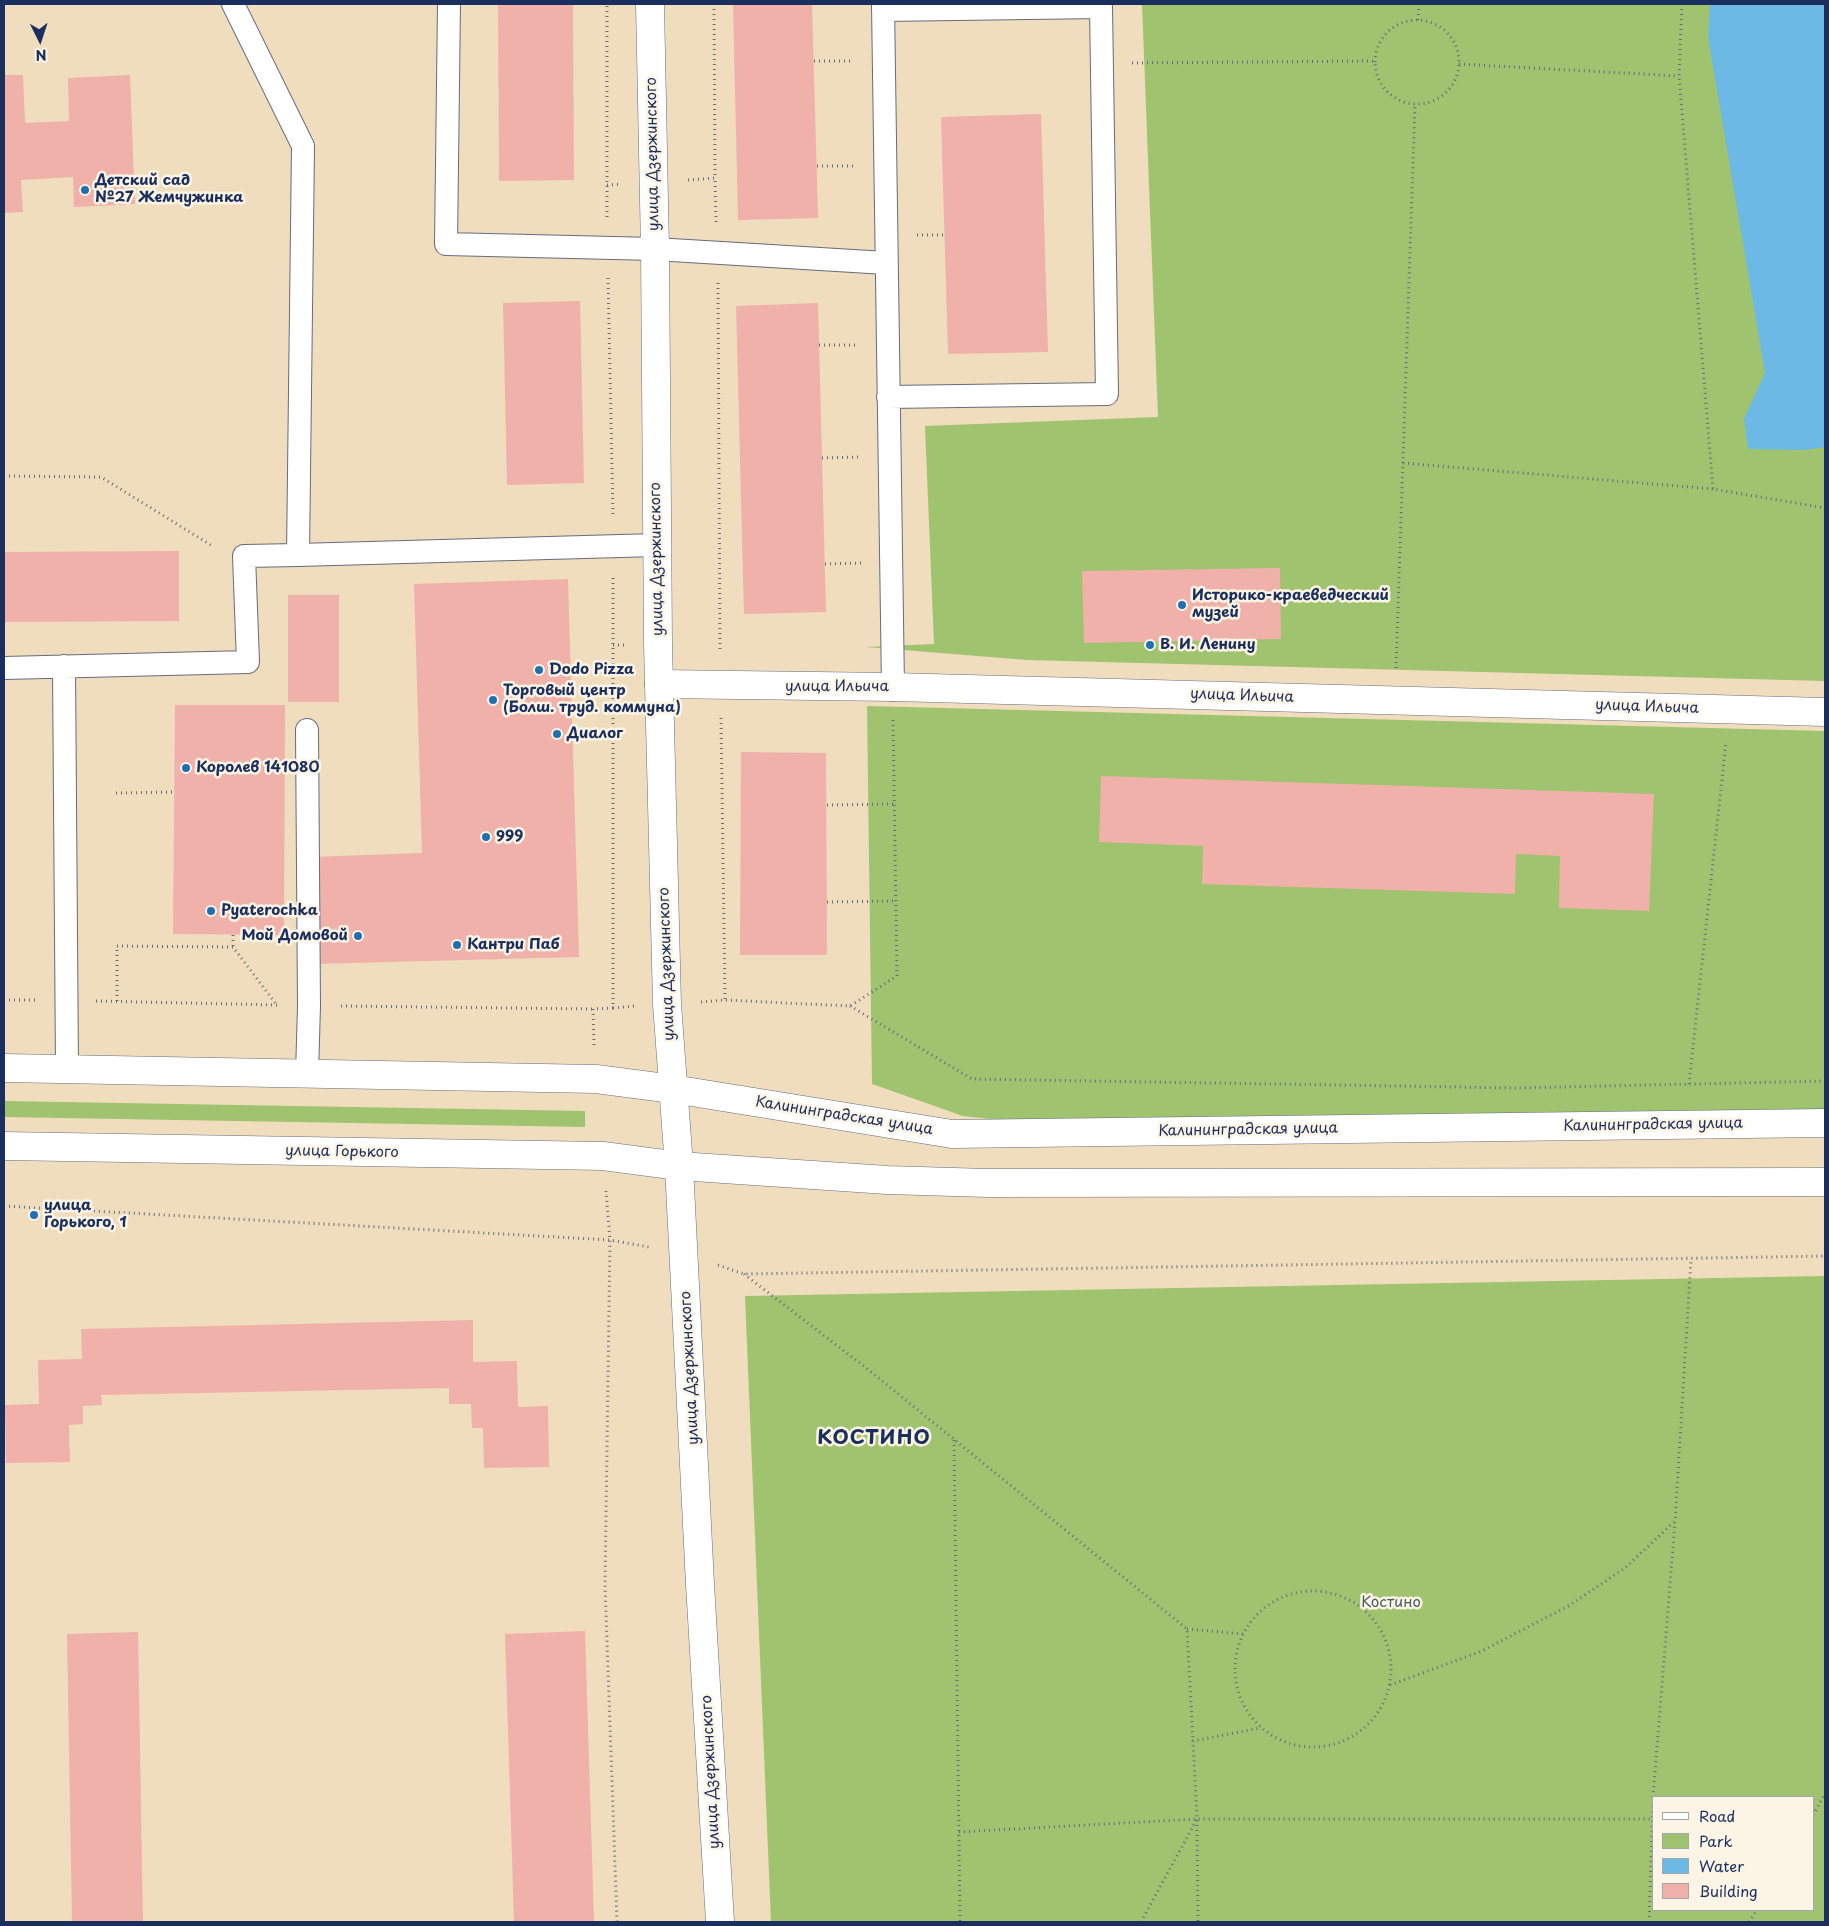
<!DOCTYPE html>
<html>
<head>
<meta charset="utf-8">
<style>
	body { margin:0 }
	#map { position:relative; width:1829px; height:1926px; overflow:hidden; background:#f0ddbd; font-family:"Playpen Sans",sans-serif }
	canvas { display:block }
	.frame { position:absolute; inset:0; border:5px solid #1b2f5e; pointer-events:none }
	.legend { position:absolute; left:1652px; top:1796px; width:162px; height:115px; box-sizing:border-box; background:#fcf5e5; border:1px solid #a2a6af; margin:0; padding:6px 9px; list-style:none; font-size:15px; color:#1b2f5e }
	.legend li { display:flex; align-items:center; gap:10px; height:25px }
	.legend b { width:25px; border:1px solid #a2a6af }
	.north { position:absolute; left:15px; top:15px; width:50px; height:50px; -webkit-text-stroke:4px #fcf5e5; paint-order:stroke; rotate:176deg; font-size:14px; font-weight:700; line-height:20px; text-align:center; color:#1b2f5e }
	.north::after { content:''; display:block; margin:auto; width:18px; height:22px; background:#1b2f5e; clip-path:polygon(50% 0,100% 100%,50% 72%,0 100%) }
</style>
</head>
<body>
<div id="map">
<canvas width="1829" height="1926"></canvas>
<div class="frame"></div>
<ul class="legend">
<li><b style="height:6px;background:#fff"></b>Road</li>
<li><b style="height:14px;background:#9fc36e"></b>Park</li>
<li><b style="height:14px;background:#6cb9e6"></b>Water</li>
<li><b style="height:14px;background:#efb1aa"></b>Building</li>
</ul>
<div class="north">N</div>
</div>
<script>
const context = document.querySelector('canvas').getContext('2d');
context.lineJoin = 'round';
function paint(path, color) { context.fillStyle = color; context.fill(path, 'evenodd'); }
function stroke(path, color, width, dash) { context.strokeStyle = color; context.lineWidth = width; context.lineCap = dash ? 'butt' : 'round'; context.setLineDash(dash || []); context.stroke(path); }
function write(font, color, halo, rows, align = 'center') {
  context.font = font + ' "Playpen Sans",sans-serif'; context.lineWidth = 5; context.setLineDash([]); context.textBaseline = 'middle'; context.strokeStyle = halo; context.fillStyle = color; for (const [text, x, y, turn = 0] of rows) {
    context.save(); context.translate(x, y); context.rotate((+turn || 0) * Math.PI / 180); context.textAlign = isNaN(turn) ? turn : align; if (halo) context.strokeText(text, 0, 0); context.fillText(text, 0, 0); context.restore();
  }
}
paint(new Path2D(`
	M 1142,4 L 1825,4 L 1825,681 L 1027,660 L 866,647 L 934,644 L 925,426 L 1158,417 Z
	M 867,706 L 1825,731 L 1825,1109 L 1025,1123 L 963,1116 L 872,1084 Z
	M 4,1101 L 585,1111 L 585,1127 L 4,1117 Z
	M 1825,1276 L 1825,1922 L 771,1922 L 745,1296 ZM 1813,1797 L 1813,1910 L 1653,1910 L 1653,1797 Z`), '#9fc36e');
paint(new Path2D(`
	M 1710,4 L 1825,4 L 1825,447 L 1803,450 L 1748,449 L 1744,419 L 1765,373 L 1708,37 Z`), '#6cb9e6');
paint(new Path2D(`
	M 498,4 L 573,4 L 574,180 L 499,181 Z
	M 733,4 L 812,4 L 818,218 L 738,220 Z
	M 4,75 L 23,75 L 25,123 L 69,121 L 68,78 L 130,75 L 135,204 L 74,207 L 73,177 L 21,180 L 23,212 L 4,213 Z
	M 1041,114 L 1048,352 L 948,354 L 941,117 Z
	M 580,301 L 584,483 L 507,485 L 503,303 Z
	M 818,303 L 826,612 L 744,614 L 736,306 Z
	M 179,551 L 179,621 L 4,622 L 4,552 Z
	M 1280,568 L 1281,639 L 1084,643 L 1082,571 Z
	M 568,579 L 579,957 L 314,964 L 310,857 L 422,853 L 414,584 Z
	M 288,595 L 339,595 L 339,702 L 288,702 Z
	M 175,705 L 285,705 L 284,935 L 173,934 Z
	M 741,752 L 826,753 L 827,955 L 740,955 Z
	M 1101,776 L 1654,794 L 1649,911 L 1559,908 L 1560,856 L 1516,854 L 1515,894 L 1202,884 L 1203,846 L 1099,842 Z
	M 473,1320 L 473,1362 L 517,1361 L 518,1407 L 548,1406 L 549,1467 L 484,1468 L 483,1428 L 472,1428 L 471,1404 L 449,1404 L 449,1388 L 101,1395 L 102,1405 L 83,1406 L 83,1424 L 69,1425 L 70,1462 L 6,1463 L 5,1405 L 39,1404 L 38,1360 L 82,1359 L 81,1329 Z
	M 585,1631 L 594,1922 L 514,1922 L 505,1634 Z
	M 138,1632 L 143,1922 L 72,1922 L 67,1634 Z`), '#efb1aa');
const service = new Path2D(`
	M 233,4 L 303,146 L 298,555 L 656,545
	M 449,4 L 446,244 L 655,249 L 886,263
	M 883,4 L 893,687
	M 883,10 L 1101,7 L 1107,394 L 888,397
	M 64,666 L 67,1069
	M 4,668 L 248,662 L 244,556 L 298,555
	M 307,1074 L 309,1006 L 307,730`);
const pedestrian = new Path2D(`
	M 893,687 L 1825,712`);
const minor = new Path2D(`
	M 659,684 L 893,687`);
const tertiary = new Path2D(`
	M 650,4 L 655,249 L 658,644 L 667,1004 L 679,1166 L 700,1584 L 720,1922`);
const secondary = new Path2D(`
	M 4,1068 L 596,1079 L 673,1089 L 952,1134 L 1825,1123
	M 4,1146 L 603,1156 L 679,1166 L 887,1180 L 987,1183 L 1825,1182`);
stroke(service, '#666c7f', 24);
stroke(pedestrian, '#666c7f', 29);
stroke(minor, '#666c7f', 29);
stroke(tertiary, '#666c7f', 29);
stroke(secondary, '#666c7f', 29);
stroke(new Path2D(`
	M 714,4 L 715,178
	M 1682,4 L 1679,76 L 1713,489 L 1825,508
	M 1418,20 L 1419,4
	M1375 62a42 42 0 1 1 84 0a42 42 0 1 1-84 0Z
	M 814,61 L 853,61
	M 1132,63 L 1374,61
	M 1459,64 L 1679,76
	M 817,166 L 856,166
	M 688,180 L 715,178 L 716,222
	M 607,185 L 621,184
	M 607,217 L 607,4
	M 917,235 L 944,235
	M 608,278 L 613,514
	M 718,283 L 720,652
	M 819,345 L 859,345
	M 822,458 L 859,457
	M 1403,463 L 1713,489
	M 4,476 L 101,477 L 214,547
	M 825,564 L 862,563
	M 613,645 L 625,645
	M 1396,668 L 1415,104
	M 721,718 L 725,1000
	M 116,793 L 174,792
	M 827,805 L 895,804
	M 827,902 L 896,901
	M 233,935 L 233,947
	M 4,1000 L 35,1000
	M 96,1001 L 277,1005
	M 117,1001 L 117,946 L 233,947 L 276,1004
	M 701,1002 L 725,1000 L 850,1006 L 897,976 L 893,720
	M 341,1006 L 593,1009
	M 850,1006 L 972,1079 L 1515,1088 L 1825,1081
	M 613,1008 L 635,1006
	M 594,1045 L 593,1009 L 613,1008 L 613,576
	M 1689,1084 L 1726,742
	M 606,1191 L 610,1240 L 605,1585 L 617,1922
	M 4,1206 L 610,1240 L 649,1247
	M 718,1265 L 744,1274 L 1825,1256
	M 744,1274 L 865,1367 L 1187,1629 L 1193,1741
	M 954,1440 L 960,1922
	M1235 1669a78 78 0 1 1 156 0a78 78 0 1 1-156 0Z
	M 1187,1629 L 1243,1634
	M 1390,1685 L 1482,1651 L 1570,1605 L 1625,1568 L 1674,1522
	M 1653,1797 L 1675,1522 L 1691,1259
	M 1813,1815 L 1825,1794
	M 1197,1820 L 1198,1922
	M 959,1832 L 1197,1819 L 1652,1819
	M 1141,1922 L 1197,1819 L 1193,1741 L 1260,1728
	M 1649,1922 L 1653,1804
	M 1749,1922 L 1757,1910`), '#666c7f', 3, [1, 4]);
stroke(service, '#fff', 22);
stroke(pedestrian, '#fff', 28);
stroke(minor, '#fff', 28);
stroke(tertiary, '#fff', 28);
stroke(secondary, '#fff', 28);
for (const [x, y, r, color] of [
	[85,190,5,"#1f6fb2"],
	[1182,605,5,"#1f6fb2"],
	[1150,645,5,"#1f6fb2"],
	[539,670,5,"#1f6fb2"],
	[493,700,5,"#1f6fb2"],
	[557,734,5,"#1f6fb2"],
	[186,768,5,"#1f6fb2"],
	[486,837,5,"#1f6fb2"],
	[211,911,5,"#1f6fb2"],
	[358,936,5,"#1f6fb2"],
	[457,945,5,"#1f6fb2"],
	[34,1215,5,"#1f6fb2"]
]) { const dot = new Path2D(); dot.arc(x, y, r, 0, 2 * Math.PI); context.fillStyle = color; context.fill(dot); stroke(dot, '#fcf5e5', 2); }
write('15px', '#1b2f5e', '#fcf5e5', [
	["улица Дзержинского",653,154,-91],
	["улица Дзержинского",657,559,-91],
	["улица Ильича",837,687],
	["улица Ильича",1242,696,2],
	["улица Ильича",1647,707,2],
	["улица Дзержинского",667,964,-92],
	["Калининградская улица",844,1116,9],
	["Калининградская улица",1653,1125,-1],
	["Калининградская улица",1248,1130,-1],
	["улица Горького",342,1152,1],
	["улица Дзержинского",690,1368,-93],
	["улица Дзержинского",711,1772,-93]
]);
write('bold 15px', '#1b2f5e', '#fcf5e5', [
	["Детский сад",95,181],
	["№27 Жемчужинка",95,198],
	["Историко-краеведческий",1192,596],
	["музей",1192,613],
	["В. И. Ленину",1160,645],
	["Dodo Pizza",549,670],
	["Торговый центр",503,691],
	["(Болш. труд. коммуна)",503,708],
	["Диалог",567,734],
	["Королев 141080",196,768],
	["999",496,837],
	["Pyaterochka",221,911],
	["Мой Домовой",348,936,"right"],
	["Кантри Паб",467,945],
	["улица",44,1206],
	["Горького, 1",44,1223]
], 'left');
write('15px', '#435b63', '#fcf5e5', [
	["Костино",1391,1603]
]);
context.letterSpacing = '1px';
write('bold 20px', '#1b2f5e', '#fcf5e5', [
	["КОСТИНО",874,1438]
]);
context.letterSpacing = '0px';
</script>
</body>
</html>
